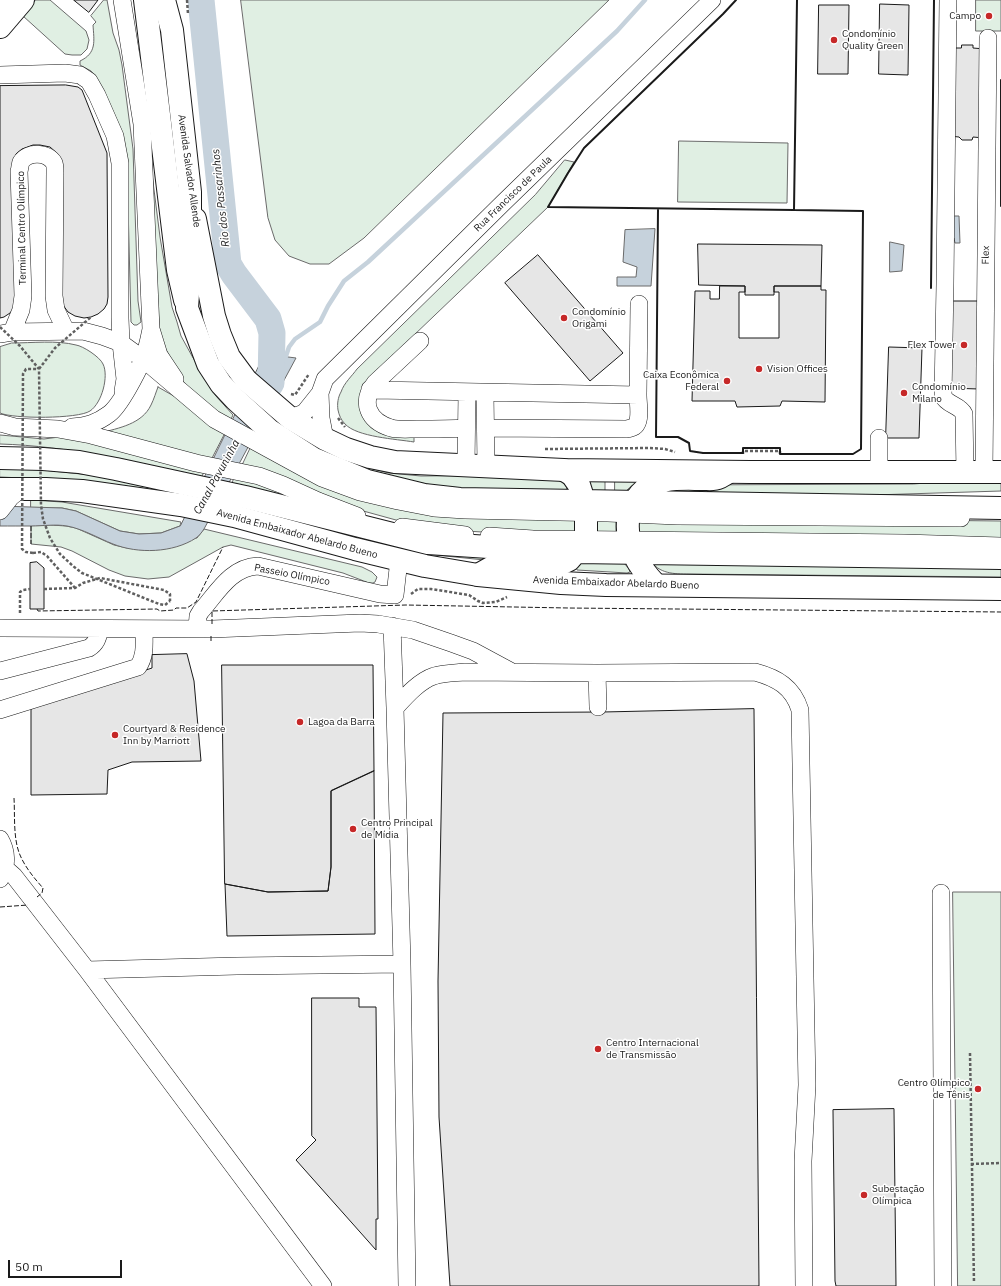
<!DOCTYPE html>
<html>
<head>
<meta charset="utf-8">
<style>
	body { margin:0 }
	#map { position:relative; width:1001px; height:1286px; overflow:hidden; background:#fff; font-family:"IBM Plex Sans",sans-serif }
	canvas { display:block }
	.scale { position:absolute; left:8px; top:1260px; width:114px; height:18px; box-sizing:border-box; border:2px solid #1a1a1a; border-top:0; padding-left:5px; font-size:12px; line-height:14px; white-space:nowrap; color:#1a1a1a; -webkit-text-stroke:3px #fff; paint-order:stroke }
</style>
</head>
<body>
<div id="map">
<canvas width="1001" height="1286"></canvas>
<div class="scale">50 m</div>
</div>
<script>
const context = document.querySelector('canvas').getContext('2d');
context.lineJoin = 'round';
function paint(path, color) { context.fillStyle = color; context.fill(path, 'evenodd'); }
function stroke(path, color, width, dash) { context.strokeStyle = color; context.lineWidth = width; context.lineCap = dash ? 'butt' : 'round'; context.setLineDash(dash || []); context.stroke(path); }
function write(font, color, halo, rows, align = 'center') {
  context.font = font + ' "IBM Plex Sans",sans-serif'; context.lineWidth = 3; context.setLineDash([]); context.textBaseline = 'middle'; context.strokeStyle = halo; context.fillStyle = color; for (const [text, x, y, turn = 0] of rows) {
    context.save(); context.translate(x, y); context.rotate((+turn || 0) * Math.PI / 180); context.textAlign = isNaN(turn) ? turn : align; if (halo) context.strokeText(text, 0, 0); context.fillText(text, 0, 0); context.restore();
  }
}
const green = new Path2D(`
	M 36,0 L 50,0 L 86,31 L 89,40 L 87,49 L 81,55 L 72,55 L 65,54 L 23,16 Z
	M 104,0 L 107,0 L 113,33 L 119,50 L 122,65 L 133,149 L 138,301 L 141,322 L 137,325 L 134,325 L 131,322 L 127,165 L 96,77 L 91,71 L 80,65 L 80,61 C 97,53 94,41 93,25 L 96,22 L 91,16 Z
	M 241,0 L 609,0 L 364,238 L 329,264 L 310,264 L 289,256 L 275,240 L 268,218 Z
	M 976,0 L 1001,0 L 1001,31 L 976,31 Z
	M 679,141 L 788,143 L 787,203 L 678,202 Z
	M 149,150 L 160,237 L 172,307 L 177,322 L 181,336 L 192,356 L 216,396 L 233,415 L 230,421 L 198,399 L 182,380 L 160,338 Z
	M 565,160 L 574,162 L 548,207 L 367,380 L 362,390 L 362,406 L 414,433 L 414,442 C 396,439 357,437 345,424 C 341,420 339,415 338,410 C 337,404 338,397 341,392 C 344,383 352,376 357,369 L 535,195 Z
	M 12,343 C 32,343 57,340 76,345 C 83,346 100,357 103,364 C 109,376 102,403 90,411 C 78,419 13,419 0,413 L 0,347 Z
	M 158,387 L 186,403 L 226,431 L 211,460 L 100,433 C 119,428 142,424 151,405 C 154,399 156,392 158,387 Z
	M 0,435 L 44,439 L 59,437 L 70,438 L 205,470 L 201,478 C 133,462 70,446 0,444 Z
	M 251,447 L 578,516 L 577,534 L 500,533 L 465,531 L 396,520 L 356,509 L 242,466 Z
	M 325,457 L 389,473 L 421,476 L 539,475 L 559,479 L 566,486 L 567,488 L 566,490 L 466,493 L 434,490 Z
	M 0,467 L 15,467 L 109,477 L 190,495 L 44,479 L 0,477 Z
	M 583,475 L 605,475 L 605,493 L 593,492 Z
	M 615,475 L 641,479 L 628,489 L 625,492 L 615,492 Z
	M 235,476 L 305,501 L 231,487 Z
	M 978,479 L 1001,479 L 1001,491 L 873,495 L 660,493 L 677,485 L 913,484 Z
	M 31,500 L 62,502 L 181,522 L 180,526 L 161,533 L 139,534 L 120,531 L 76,511 L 62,508 L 31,508 Z
	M 238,507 L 548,559 L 514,563 L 406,552 Z
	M 597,517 L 616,517 L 616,535 L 596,535 Z
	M 640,517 L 1001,521 L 1001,540 L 639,536 L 635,518 Z
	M 51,525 L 66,526 L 76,528 L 114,545 L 127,548 L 197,538 L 204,529 L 362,567 L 372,572 L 377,577 L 375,582 L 373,583 L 369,583 L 343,573 L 231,545 L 223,547 L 169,577 L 148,579 L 125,576 L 109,570 L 72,551 L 61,547 L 31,544 L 31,526 Z
	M 650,560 L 1001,564 L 1001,577 L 689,574 C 674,574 659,574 650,560 Z
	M 582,561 L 624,563 L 629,569 L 630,572 L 627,573 L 577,570 L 576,567 Z
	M 953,892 L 1001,892 L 1001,1286 L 958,1286 Z`);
paint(green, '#e0efe3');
stroke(green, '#6a6a6a', 1);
const water = new Path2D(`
	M 950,216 L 959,216 L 960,243 L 955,243 L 954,238 L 949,238 Z
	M 655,229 L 651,286 L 617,286 L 617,277 L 636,277 L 637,267 L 623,262 L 625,230 Z
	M 890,242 L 904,245 L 902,271 L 890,272 Z
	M 265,354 L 296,358 L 204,529 C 202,532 199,536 196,538 C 173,553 138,554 113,544 C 98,538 83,529 67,526 C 55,524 43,526 31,526 C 20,526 10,526 0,526 L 0,506 L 62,508 L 76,511 L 120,531 L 139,534 L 161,533 L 180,526 Z`);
paint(water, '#c6d2dc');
stroke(water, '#6a6a6a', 1);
stroke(new Path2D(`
	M 284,362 L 289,347 L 295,339 L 320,322 L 328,306 L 344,281 L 368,262 L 617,31 L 645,0`), '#c6d2dc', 4.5);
stroke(new Path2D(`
	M 201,0 L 228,264 L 234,274 L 268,319 L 272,333 L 271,383 L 266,390`), '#c6d2dc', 27);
const building = new Path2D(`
	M 74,0 L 98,0 L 89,12 Z
	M 880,4 L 909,5 L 908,75 L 879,74 Z
	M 819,5 L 849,5 L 848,74 L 818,74 Z
	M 962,45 L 973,45 L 973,48 L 985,49 L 984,138 L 973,137 L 972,140 L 962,140 L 959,137 L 949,136 L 950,48 L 961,48 Z
	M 66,85 L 78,87 L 82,90 L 107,153 L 108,297 L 107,304 L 104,309 L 98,314 L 91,317 L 84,318 L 75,316 L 68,312 L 63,305 L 61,297 L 58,154 L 50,147 L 40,145 L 33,145 L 22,149 L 16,154 L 17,295 L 15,307 L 10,313 L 4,317 L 0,318 L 0,86 Z
	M 698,244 L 822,245 L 821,286 L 774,286 L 774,295 L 745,295 L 745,286 L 699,285 Z
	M 538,255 L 623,353 L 590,381 L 505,283 Z
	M 720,286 L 745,286 L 745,292 L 739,292 L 739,338 L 779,338 L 779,292 L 774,292 L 774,286 L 821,286 L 821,290 L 826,290 L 825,402 L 782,401 L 780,406 L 737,407 L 735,401 L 692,401 L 695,291 L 710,291 L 710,299 L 719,299 Z
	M 950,301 L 980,301 L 979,389 L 948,388 Z
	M 889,347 L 922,348 L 919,438 L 886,438 Z
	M 37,562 L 44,568 L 44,609 L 30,609 L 30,563 Z
	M 187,654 L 194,681 L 201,761 L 132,762 L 108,770 L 107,794 L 31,795 L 31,708 L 152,668 L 152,655 Z
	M 222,665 L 373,665 L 374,771 L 331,791 L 331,867 L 328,891 L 268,892 L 225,884 Z
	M 754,709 L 759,1286 L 450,1286 L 439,1117 L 438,981 L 443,713 L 603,712 Z
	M 374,771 L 375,934 L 227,936 L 225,884 L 268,892 L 328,891 L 331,867 L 331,791 Z
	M 312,998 L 359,998 L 359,1007 L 376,1007 L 378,1219 L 376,1219 L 376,1250 L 296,1160 L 316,1140 L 312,1136 Z
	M 894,1109 L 896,1286 L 836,1286 L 835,1281 L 833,1110 Z`);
paint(building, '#e6e6e6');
stroke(building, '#1a1a1a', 1);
const minor = new Path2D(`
	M 948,0 L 945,284 L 943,396 C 947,405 960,405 964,414 L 965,472
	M 0,4 L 3,0
	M 0,75 L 65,73 L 80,75 L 89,81 L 97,95 L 115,136 L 120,163 L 120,318 L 121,343 L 125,379 L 123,391
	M 151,329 L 159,355 L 175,379
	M 12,332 L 21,310 L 23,296 L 19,171 C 20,169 20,164 21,162 C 28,151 48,152 54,163 C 55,165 55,170 55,172 L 54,296 L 56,310 L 66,331
	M 0,334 L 12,332 L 83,331 L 102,336 L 121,343 L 143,359 L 214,419 L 322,478 L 360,492 L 398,501 L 434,508 L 465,510 L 608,513 L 677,516 L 961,518
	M 420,341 L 375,383 C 360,402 368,421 391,428 C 399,430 408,429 416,429 C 433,429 450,429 466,428
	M 370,389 L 375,390 L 638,395 L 639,304
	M 320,393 L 321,418 L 325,439
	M 485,393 L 486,466
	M 290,418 L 304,413 L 320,393 L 325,379 L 503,203 L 712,0
	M 0,423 L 15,427 L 58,429 L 91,435 L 196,463 L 259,476 L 283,485 L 318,501 L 357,516
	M 72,427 C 87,426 97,423 109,414 C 120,406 137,373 143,359 C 147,350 149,339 151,329 L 142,124 L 122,0
	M 486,428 L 627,429 C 630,428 634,428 636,425 C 641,418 638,404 638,395
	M 879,438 L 879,472
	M 466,466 L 467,393
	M 984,472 L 988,38
	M 0,511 L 11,497 L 21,489
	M 402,527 L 465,535
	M 489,536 L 533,539 L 904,543 L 1001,546
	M 392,626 L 395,708
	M 0,628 L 212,629 L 360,623 L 378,624 L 413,630 L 451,643 L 473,651 L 512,672
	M 197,629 L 198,616 L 201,611 C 217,593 231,567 258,566 L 380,594 L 395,595 L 399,560
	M 0,671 L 89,648 C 97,643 98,637 100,629
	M 597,673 L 598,707
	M 0,710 L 138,667 C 146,656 144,642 144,629
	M 0,839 C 7,851 8,866 0,879
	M 5,868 L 14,876 L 87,970 L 323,1286
	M 941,893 L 943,1286
	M 87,970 L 237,966 L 402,964
	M 407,1286 L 402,964 L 395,708 C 406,696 419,681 434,676 C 444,673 455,673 465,672 L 597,673 L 755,672 C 777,678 793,687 800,710 L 807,1085 L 803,1161 L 804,1286`);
const major = new Path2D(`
	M 145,0 L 178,270 L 185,300
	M 195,219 L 214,316 L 220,335 L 229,357 L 246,380 L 290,418 L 325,439 L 346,449 L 370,457 L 395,462 L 564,470 L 750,472 L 1001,472
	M 0,489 L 46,489 L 82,491 L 181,505 L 234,516 L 355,549 L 425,566 L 478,575 L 561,583 L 606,585 L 1001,589`);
const highway = new Path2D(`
	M 164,0 L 172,30 L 190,192 L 190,265 L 187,308 L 208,364 L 221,384 L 235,399 L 269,430 L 314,459 L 367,481 L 424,495 L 460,499 L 1001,508
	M 0,27 L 23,0
	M 0,458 L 43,459 L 79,462 L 116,469 L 245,497 L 428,543 L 534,550 L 576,552 L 1001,558
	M 478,575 L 494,566 L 548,568 L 559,565 L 569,560 L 576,552 L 585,539 L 586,533 L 586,507 L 579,485 L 572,475 L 564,470
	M 656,585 C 638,566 626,547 628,521 C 630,510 633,502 640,494 C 656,476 681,479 703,479 C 708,479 714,480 718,478 C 722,477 725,474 729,472`);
stroke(minor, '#1a1a1a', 18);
stroke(major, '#1a1a1a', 24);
stroke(highway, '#1a1a1a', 24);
stroke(new Path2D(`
	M 187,0 L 188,14
	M 291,394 L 295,395 L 309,374
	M 338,418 L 345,427
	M 545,449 L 650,448 L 665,449 L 675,452
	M 743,454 L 743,451 L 780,451 L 780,455
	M 33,553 L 41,552 L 47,556 L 75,588
	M 44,589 L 75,588 L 83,583 L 100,578 L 164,590 L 170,594 L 170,601
	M 411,594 L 418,589 L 431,589 L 469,595 L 478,601 L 483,603 L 496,602 L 507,597
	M 20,613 L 20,592 L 23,590 L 30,589
	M 970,1053 L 974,1283
	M 971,1164 L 1001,1163`), '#5f5f5f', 2.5, [3, 2]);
stroke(minor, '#fff', 17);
stroke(major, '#fff', 22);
stroke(highway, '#fff', 22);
stroke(new Path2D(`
	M 0,327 L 20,346 L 39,369 L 41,505 L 43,519 L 50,538 L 60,554 L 73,566 L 82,573 L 159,604 L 165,605 L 170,601
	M 39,369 L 55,348 L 91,317
	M 33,553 L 26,552 L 22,549 L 23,374 L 26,369 L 38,369`), '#5f5f5f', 2.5, [3, 2]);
stroke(new Path2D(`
	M 31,526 L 31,544
	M 37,609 L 38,611 L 157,609 L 160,611 L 174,610 L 176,608 L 187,608 L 196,602 L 223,547
	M 212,624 L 212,611 L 406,605 L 568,608 L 1001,612
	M 211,641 L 211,634
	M 14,798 C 15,815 13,839 20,855 C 25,867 34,878 43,888 L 42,893 L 37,897
	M 0,907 L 28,905`), '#1a1a1a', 1, [5, 2]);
stroke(new Path2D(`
	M 736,0 L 723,14 L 584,148 L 568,173 L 548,207 L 794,210 L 797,0
	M 1001,80 L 1001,206
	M 658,209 L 656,437 L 678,437 L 689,443 L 690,451 L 703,453 L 743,453 L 743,448 L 780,448 L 780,454 L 853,454 L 861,449 L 863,211 L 794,210
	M 931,288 L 934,0`), '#1a1a1a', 2);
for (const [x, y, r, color] of [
	[989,16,4,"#c62828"],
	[834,40,4,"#c62828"],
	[564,318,4,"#c62828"],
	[964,345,4,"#c62828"],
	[759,369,4,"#c62828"],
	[727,381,4,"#c62828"],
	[904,393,4,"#c62828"],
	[300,722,4,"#c62828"],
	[115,735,4,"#c62828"],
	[353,829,4,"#c62828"],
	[598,1049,4,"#c62828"],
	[978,1089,4,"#c62828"],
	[864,1195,4,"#c62828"]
]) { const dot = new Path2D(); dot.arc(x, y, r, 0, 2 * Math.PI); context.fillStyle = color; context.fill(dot); stroke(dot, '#fff', 1.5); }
write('10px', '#1a1a1a', '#fff', [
	["Campo",981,16,"right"],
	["Condomínio",842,34],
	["Quality Green",842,46],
	["Condomínio",572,312],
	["Origami",572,324],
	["Flex Tower",956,345,"right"],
	["Vision Offices",767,369],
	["Caixa Econômica",719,375,"right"],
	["Federal",719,387,"right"],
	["Condomínio",912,387],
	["Milano",912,399],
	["Lagoa da Barra",308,722],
	["Courtyard & Residence",123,729],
	["Inn by Marriott",123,741],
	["Centro Principal",361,823],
	["de Mídia",361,835],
	["Centro Internacional",606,1043],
	["de Transmissão",606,1055],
	["Centro Olímpico",970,1083,"right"],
	["de Tênis",970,1095,"right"],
	["Subestação",872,1189],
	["Olímpica",872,1201]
], 'left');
write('10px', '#1a1a1a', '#fff', [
	["Avenida Salvador Allende",189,171,82],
	["Rua Francisco de Paula",513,194,-44],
	["Terminal Centro Olímpico",22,228,-91],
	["Flex",986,255,-89],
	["Avenida Embaixador Abelardo Bueno",297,534,15],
	["Passeio Olímpico",292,575,11],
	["Avenida Embaixador Abelardo Bueno",616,583,2]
]);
write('italic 11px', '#1a1a1a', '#fff', [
	["Rio dos Passarinhos",221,198,-96],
	["Canal Pavuninha",217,477,-61]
]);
</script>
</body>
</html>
